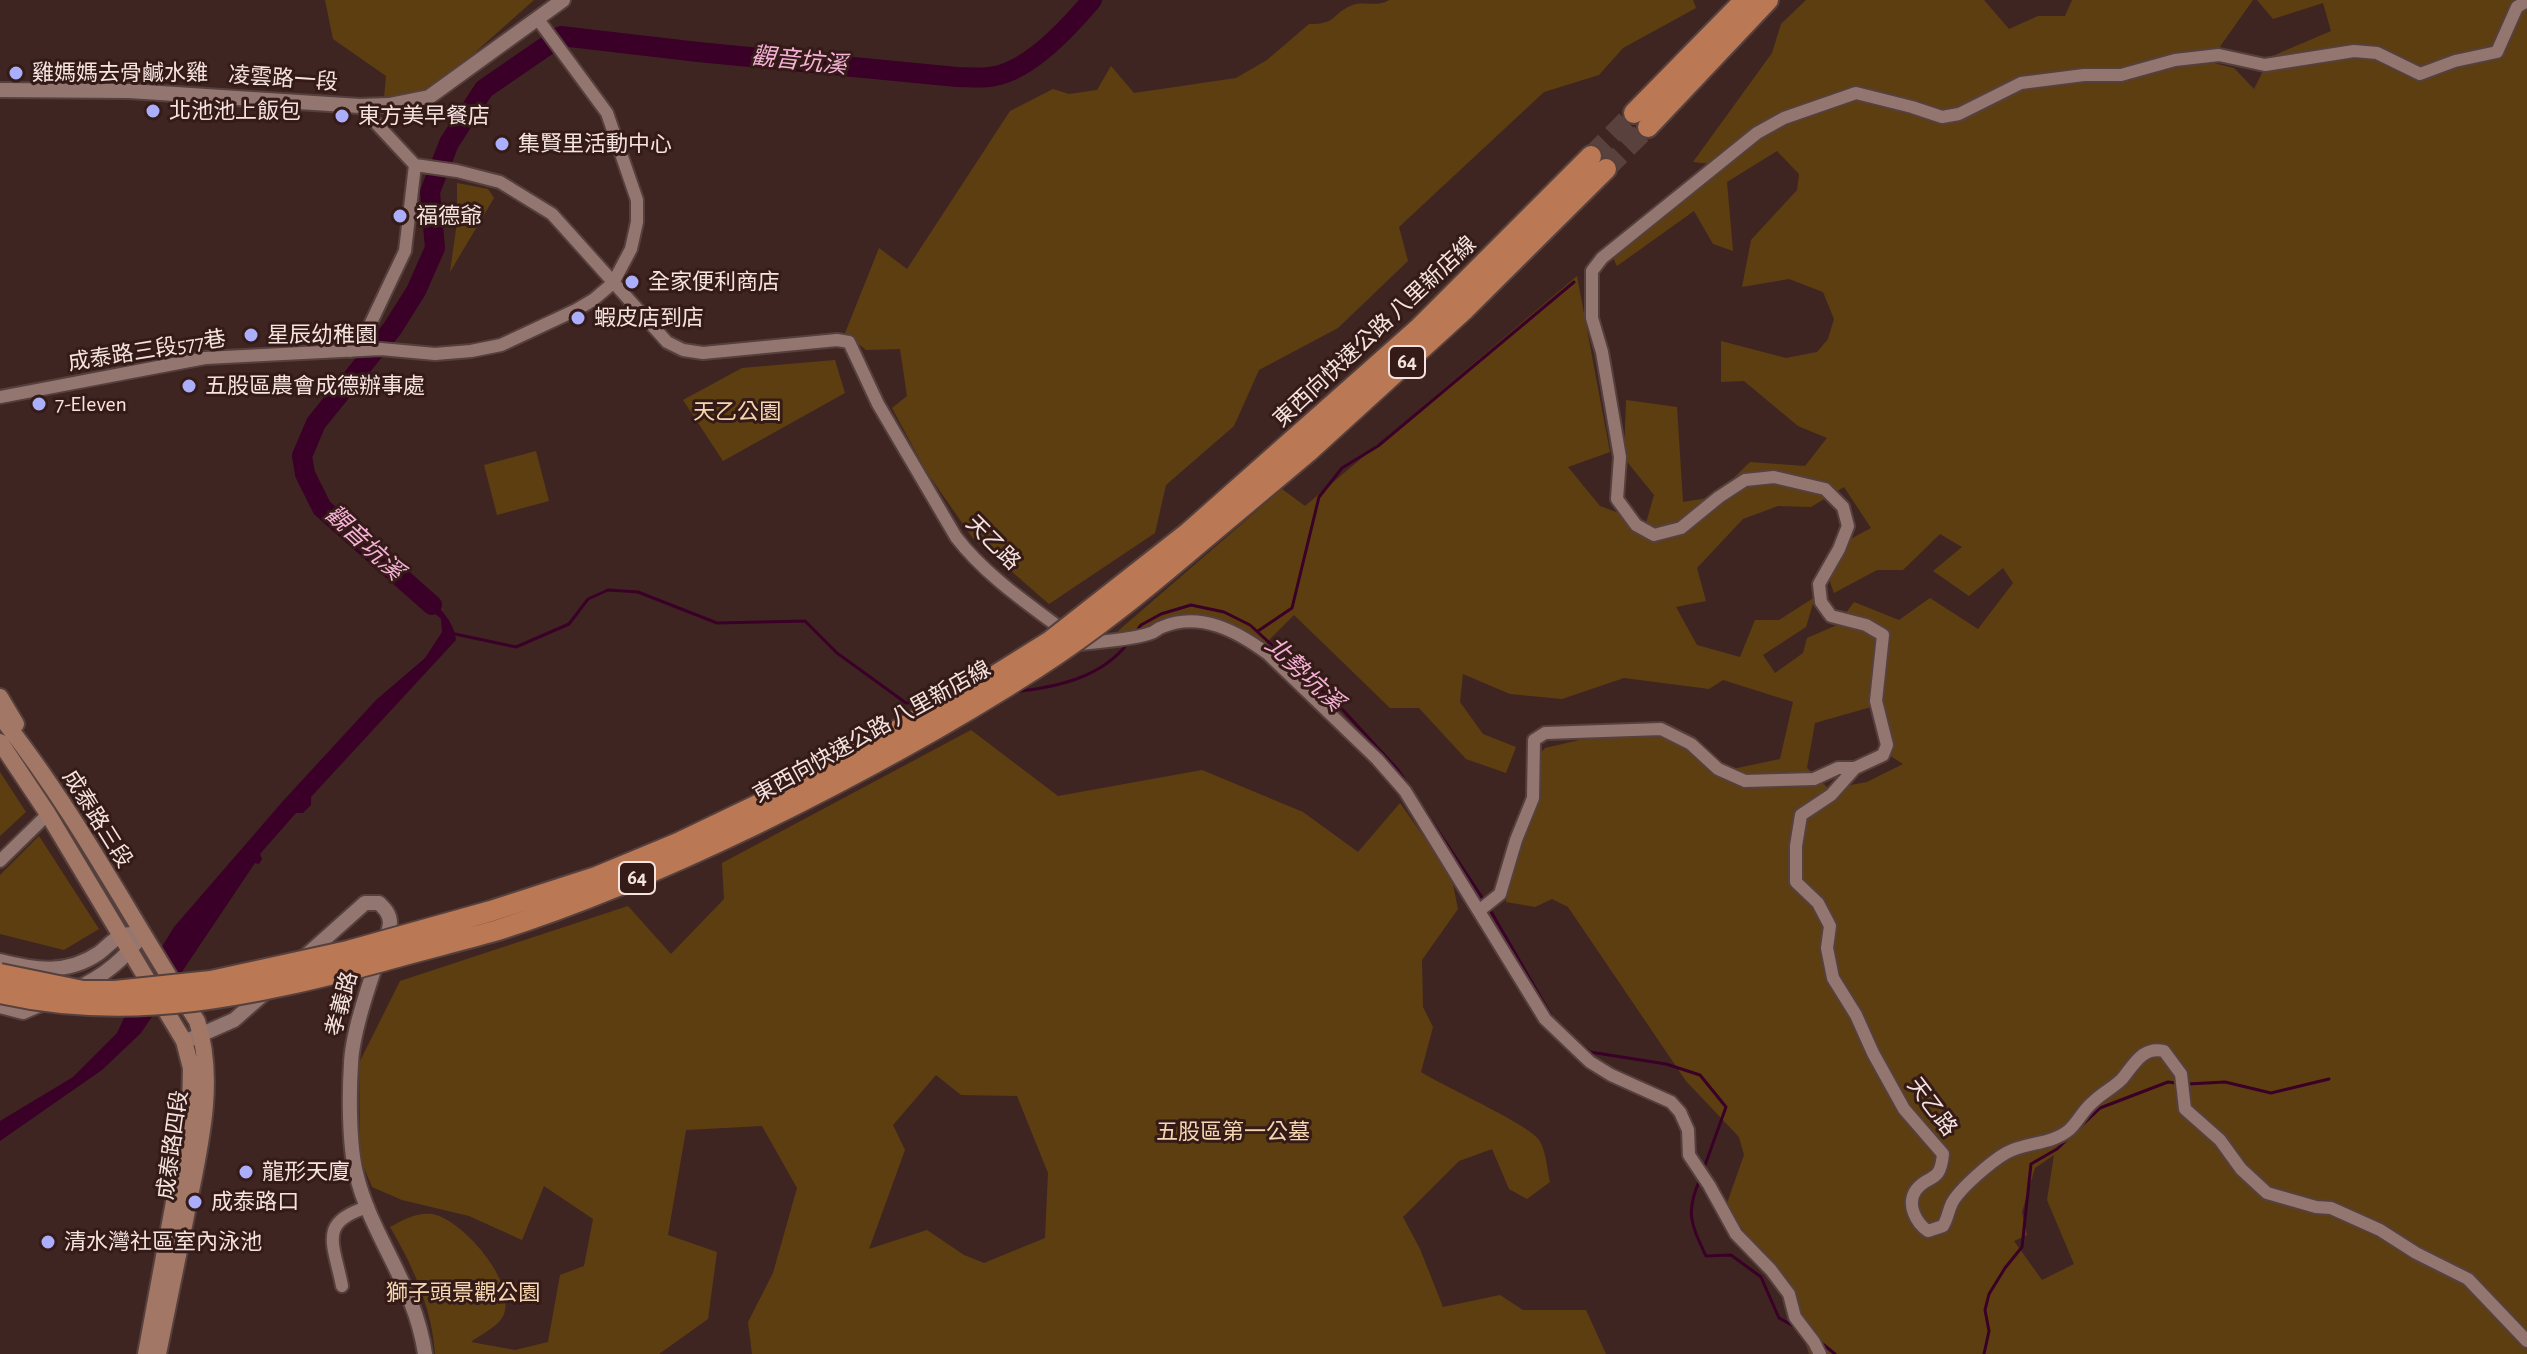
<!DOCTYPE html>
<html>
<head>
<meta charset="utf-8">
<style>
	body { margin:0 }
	canvas { display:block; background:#3e2521 }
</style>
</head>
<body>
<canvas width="2527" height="1354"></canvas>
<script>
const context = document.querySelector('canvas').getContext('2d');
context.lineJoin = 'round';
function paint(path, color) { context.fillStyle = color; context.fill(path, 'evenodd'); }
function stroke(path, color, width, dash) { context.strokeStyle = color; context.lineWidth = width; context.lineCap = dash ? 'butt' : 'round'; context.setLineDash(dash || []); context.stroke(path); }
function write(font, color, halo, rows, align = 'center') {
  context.font = font + ' "Alegreya Sans","Noto Sans TC",sans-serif'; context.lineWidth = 6; context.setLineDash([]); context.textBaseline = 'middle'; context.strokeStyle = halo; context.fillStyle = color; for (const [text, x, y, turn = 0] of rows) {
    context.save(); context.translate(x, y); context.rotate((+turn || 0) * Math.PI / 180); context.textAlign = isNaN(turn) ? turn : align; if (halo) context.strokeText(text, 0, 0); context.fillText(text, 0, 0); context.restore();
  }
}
paint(new Path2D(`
	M 325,0 L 534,0 L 435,88 L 384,98 L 386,76 L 333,39 Z
	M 1389,0 L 1693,0 L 1696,8 L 1623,48 L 1599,75 L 1544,92 L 1399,227 L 1408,261 L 1338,328 L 1259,370 L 1234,426 L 1166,485 L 1155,533 L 1049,604 L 972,537 L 926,471 L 892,408 L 907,396 L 900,349 L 866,350 L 845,333 L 879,248 L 907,269 L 1010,111 L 1053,89 L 1069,94 L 1097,90 L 1111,66 L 1134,93 L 1236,78 L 1267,60 L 1309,24 C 1337,24 1330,16 1350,6 C 1362,0 1378,8 1389,0 Z
	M 1806,0 L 1984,0 L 2009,29 L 2038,16 L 2065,16 L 2072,0 L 2253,0 L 2209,62 L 2234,68 L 2254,89 L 2270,57 L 2331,31 L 2323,3 L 2273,19 L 2257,0 L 2527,0 L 2527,1354 L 1809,1354 L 1790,1295 L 1726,1206 L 1744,1155 L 1739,1137 L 1686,1081 L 1568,907 L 1552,899 L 1535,907 L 1506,902 L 1508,874 L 1528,826 L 1527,769 L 1545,748 L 1627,729 L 1674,737 L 1723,771 L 1780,759 L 1793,702 L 1723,680 L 1709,689 L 1624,678 L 1562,699 L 1510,694 L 1463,674 L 1460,702 L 1483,734 L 1516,747 L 1506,773 L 1466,759 L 1419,708 L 1390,708 L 1294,615 L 1264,645 L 1202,618 L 1125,642 L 1118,631 L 1282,489 L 1305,506 L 1577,276 L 1610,452 L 1568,467 L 1600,506 L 1646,523 L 1654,495 L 1624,458 L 1626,400 L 1677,407 L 1683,502 L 1714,497 L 1750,462 L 1805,466 L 1827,438 L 1798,426 L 1744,381 L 1721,382 L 1721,341 L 1786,358 L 1817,352 L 1828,339 L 1834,319 L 1823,292 L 1789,279 L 1742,287 L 1751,240 L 1797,190 L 1799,174 L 1777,151 L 1727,182 L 1733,251 L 1713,244 L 1694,211 L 1617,266 L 1611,254 L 1728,166 L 1693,162 L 1772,53 L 1781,24 ZM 1844,487 L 1871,528 L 1832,549 L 1824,565 L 1834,593 L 1877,570 L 1903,570 L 1940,534 L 1962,547 L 1933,571 L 1969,596 L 2003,568 L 2013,583 L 1978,629 L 1930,598 L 1899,620 L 1854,602 L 1837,625 L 1807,638 L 1803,653 L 1775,673 L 1763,655 L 1806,627 L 1815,597 L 1779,620 L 1755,620 L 1740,657 L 1697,645 L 1676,607 L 1706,601 L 1697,568 L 1743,519 L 1778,506 L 1811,507 ZM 1871,707 L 1884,752 L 1903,764 L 1867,782 L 1829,789 L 1807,768 L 1815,723 ZM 2054,1155 L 2047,1200 L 2074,1264 L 2042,1280 L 2014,1241 L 2027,1235 L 2022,1212 L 2035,1168 Z
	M 457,183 L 488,189 L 494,198 L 450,272 L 457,222 Z
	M 835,360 L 845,393 L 723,461 L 683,400 L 742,368 Z
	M 536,451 L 549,501 L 497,515 L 484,465 Z
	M 971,730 L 1058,796 L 1202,770 L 1303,812 L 1358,852 L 1400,803 L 1451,875 L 1458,909 L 1422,960 L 1423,1007 L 1433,1027 L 1421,1072 C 1443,1086 1530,1125 1539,1140 C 1546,1150 1547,1170 1550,1182 L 1527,1199 L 1509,1189 L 1492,1149 L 1459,1161 L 1403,1217 L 1420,1249 L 1443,1307 L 1500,1295 L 1523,1310 L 1586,1310 L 1606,1354 L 752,1354 L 748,1322 L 773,1273 L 797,1188 L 762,1126 L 686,1130 L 668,1235 L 717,1252 L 708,1319 L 659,1354 L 435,1354 C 432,1308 413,1266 390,1227 C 403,1220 417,1212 432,1214 C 462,1219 517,1282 504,1314 C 500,1326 481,1334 471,1342 L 515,1350 L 548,1342 L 560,1275 L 584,1266 L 593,1219 L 544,1186 L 522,1240 L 469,1216 L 402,1200 L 372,1187 L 360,1158 L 359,1063 L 400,981 L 628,906 L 671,954 L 724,899 L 722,863 ZM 936,1075 L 961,1095 L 1017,1096 L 1048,1173 L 1045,1238 L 984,1263 L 964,1255 L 927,1230 L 869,1249 L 905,1150 L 893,1125 Z
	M 0,772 L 26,812 L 0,836 Z
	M 39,836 L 99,929 L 64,950 L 0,934 L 0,875 Z`), '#5d3e11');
paint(new Path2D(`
	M 413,583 C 429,599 454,616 456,640 L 311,797 L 311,805 L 303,813 L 296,813 L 260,854 L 262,859 L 259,864 L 255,863 L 141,1033 L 102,1070 L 0,1141 L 0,1121 L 73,1077 L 117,1033 L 141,981 L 174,927 L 283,801 L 376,700 L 425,658 L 442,632 L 441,619 L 410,591 Z`), '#3a0027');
stroke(new Path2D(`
	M 1258,631 L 1292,608 L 1319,497 L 1342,468 L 1378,446 L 1574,282
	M 1135,633 L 1141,625 L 1161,614 L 1191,605 L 1224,612 L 1250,625 L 1343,710 L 1398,770 L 1485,902
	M 455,634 L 516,647 L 569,624 L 588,599 L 608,590 L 638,592 L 717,623 L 805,621 L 837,653 L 906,703 L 935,700
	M 1014,692 C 1057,687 1101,678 1128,643
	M 1489,908 L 1553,1019
	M 1573,1038 L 1590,1052 L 1666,1064 L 1700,1075 L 1726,1107 L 1704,1168
	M 2188,1084 L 2225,1082 L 2271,1093 L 2329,1079
	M 1700,1179 C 1685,1213 1691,1224 1706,1256 L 1731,1255 L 1761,1277 L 1779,1318 L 1799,1329
	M 1819,1341 L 1835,1354
	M 1984,1354 L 1989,1331 L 1985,1310 L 1989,1294 L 2005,1268 L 2022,1247 L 2031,1164 L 2057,1149 L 2100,1108 L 2168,1082 L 2176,1083`), '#3a0027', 3);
stroke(new Path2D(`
	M 432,605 L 322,508 L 305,474 L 302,456 L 316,423 L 392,329 L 416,291 L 435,248 L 430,192 L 449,143 L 484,89 L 561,36 L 698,52 L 957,77 C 969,77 983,79 995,76 C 1031,69 1069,27 1092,0`), '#3a0027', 20);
stroke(new Path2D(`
	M 1591,156 L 1634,113
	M 1606,169 L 1648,127`), '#59423e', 20, [20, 10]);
const minor = new Path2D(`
	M 360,106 L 415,165
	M 415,165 L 457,171 L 500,182 L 552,214 L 667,342 L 683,350 L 703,353 L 837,340 L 849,342 L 878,404 L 956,537 C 989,580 1039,611 1081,644 C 1102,641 1132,640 1151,633 C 1155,632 1158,628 1162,627 C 1200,611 1237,631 1268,654 L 1377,759 L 1405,791 L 1545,1019 L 1590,1062 L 1611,1075 L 1671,1102 L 1680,1112 L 1688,1130 L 1689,1155 L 1709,1185 L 1736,1234 L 1771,1270 L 1789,1294 L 1795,1317 L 1814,1342 L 1820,1354
	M 350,351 L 367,331 L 405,251 L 415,165
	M 0,397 L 205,358 L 381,349 L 435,354 L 471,351 L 501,345 L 576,310 L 593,300 L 613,283 L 631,249 L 637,222 L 637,200 L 607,113 L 537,18
	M 1855,768 L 1883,755 L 1887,745 L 1876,701 L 1883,635 L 1866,625 L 1831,616 L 1821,602 L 1819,584 L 1839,549 L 1848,526 L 1843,507 L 1825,489 L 1774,477 L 1745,480 L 1719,497 L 1681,528 L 1654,535 L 1636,525 L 1617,499 L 1620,457 L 1602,352 L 1592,318 L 1592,271 L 1602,258 L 1757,133 L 1784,118 L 1856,93 L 1912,107 L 1942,117 L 1959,114 L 2021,83 L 2084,75 L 2121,75 L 2175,60 L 2219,55 L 2265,65 L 2354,51 L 2377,53 L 2420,74 L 2455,61 L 2497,52 L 2517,7 L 2527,1
	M 0,861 L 48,814
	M 1480,910 L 1500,894 L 1516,840 L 1533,798 L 1534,740 L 1545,733 L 1661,729 L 1691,744 L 1718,769 L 1745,781 L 1814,779 L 1838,768 L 1855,768 L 1831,795 L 1801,815 L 1796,846 L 1796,882 L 1818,903 L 1830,926 L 1827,948 L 1833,978 L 1856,1015 L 1873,1053 L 1904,1109 L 1943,1154 C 1940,1185 1929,1173 1916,1190 C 1906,1204 1916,1223 1928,1231 L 1943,1226 C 1948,1218 1948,1211 1952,1203 C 1960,1188 1992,1161 2006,1153 C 2025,1142 2051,1145 2069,1130 C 2078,1122 2083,1110 2093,1102 C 2102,1093 2113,1088 2122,1079 C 2134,1065 2142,1046 2164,1051 L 2181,1074 L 2185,1109 L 2220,1140 L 2241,1169 L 2267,1193 L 2316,1207 L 2331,1208 L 2380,1230 L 2416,1253 L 2468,1279 L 2527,1341
	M 342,1286 C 334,1244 317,1222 368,1207`);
const tertiary = new Path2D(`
	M 0,90 L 129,91 L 360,106 L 389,105 L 429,97 L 563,0
	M 0,961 C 35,970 67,975 99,953 C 111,944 115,935 131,934
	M 300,961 L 365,903 L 379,903 C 385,909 390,914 390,923 C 389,936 381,951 376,964 C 367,991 352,1035 351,1064 C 349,1093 349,1145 356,1173 C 371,1237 415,1284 425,1354
	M 75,989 C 103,977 126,958 143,933
	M 0,1006 L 23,1012 L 48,1001
	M 191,1039 L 234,1020 L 267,991`);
const secondary = new Path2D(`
	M 0,697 L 16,724
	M 0,716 C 75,810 131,919 197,1021 C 218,1084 197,1158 185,1221 C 176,1265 167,1310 158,1354
	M 0,742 L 48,814 L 184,1041 L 191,1068 L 190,1115 L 146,1354`);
const trunk = new Path2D(`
	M 1634,113 L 1745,0
	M 1648,127 L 1768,0
	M 1189,532 L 1418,329 L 1591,156
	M 1198,544 L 1309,451 L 1465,309 L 1606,169`);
stroke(minor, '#56403d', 16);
stroke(tertiary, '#56403d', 18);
stroke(secondary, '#56403d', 20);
stroke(trunk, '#56403d', 24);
stroke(minor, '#947671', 12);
stroke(tertiary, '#947671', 14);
stroke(secondary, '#a27766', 16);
stroke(trunk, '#ba7854', 20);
const trunkBridge = new Path2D(`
	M 0,974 L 83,991 L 115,991 L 211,981 L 348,951 L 491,911 L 596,877 L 678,843 L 774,797 L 977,687 L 1049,642 L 1189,532
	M 0,993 C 132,1023 256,995 383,961 C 421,950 460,941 498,930 C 586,902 671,865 754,825 C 850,778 946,726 1036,668 C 1094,631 1146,588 1198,544`);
stroke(trunkBridge, '#56403d', 24, []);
stroke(trunkBridge, '#ba7854', 20);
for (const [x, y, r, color] of [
	[16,73,8,"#abaffb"],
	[153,111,8,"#abaffb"],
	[342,116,8,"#abaffb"],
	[502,144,8,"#abaffb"],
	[400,216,8,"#abaffb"],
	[632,282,8,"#abaffb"],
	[578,318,8,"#abaffb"],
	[251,335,8,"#abaffb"],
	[189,386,8,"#abaffb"],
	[39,404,8,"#abaffb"],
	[246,1172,8,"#abaffb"],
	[195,1202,8,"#abaffb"],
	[48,1242,8,"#abaffb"]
]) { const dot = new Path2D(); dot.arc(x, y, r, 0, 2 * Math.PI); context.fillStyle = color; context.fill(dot); stroke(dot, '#341b18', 3); }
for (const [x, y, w] of [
	[1407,362,36],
	[637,878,36]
]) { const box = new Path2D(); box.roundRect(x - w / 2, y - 16, w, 32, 6); context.fillStyle = '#341b18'; context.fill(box); stroke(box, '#f5e3e0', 2); }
write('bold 20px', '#f5e3e0', null, [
	["64",1407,362],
	["64",637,878]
]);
write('22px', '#f5e3e0', '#341b18', [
	["雞媽媽去骨鹹水雞",32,73],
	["北池池上飯包",169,111],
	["東方美早餐店",358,116],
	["集賢里活動中心",518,144],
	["福德爺",416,216],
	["全家便利商店",648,282],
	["蝦皮店到店",594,318],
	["星辰幼稚園",267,335],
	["五股區農會成德辦事處",205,386],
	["7-Eleven",55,404],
	["龍形天廈",262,1172],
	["成泰路口",211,1202],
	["清水灣社區室內泳池",64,1242]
], 'left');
write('22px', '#f5e3e0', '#341b18', [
	["凌雲路一段",283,79,4],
	["東西向快速公路 八里新店線",1375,332,-43],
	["成泰路三段577巷",147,351,-9],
	["天乙路",993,543,45],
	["東西向快速公路 八里新店線",872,732,-29],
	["成泰路三段",97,819,58],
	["孝義路",342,1004,-75],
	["天乙路",1932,1107,53],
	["成泰路四段",173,1145,-82]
]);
write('22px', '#f6d6b0', '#341b18', [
	["天乙公園",737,412],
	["五股區第一公墓",1233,1132],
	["獅子頭景觀公園",463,1293]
]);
write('italic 24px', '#f6b1d6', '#341b18', [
	["觀音坑溪",799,61,6],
	["觀音坑溪",364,543,43],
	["北勢坑溪",1304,674,43]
]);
</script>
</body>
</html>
